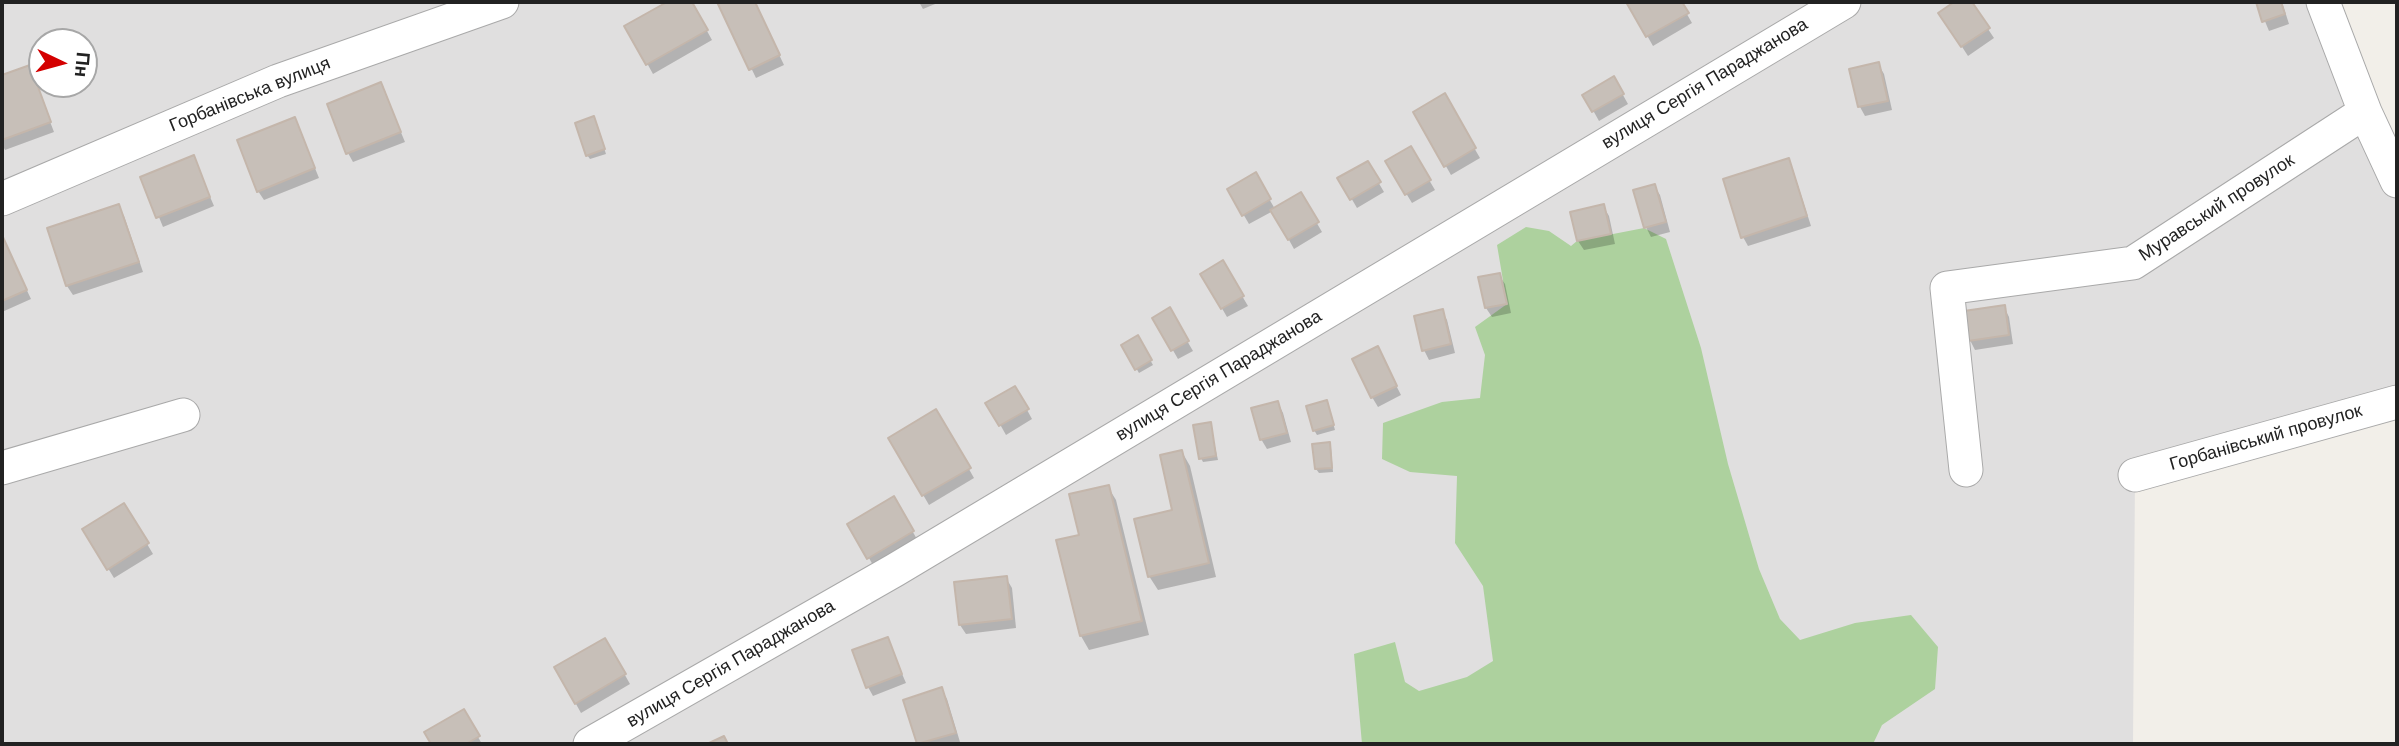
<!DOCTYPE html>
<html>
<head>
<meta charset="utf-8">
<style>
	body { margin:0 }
	#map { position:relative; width:2399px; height:746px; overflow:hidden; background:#f2efe9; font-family:Helvetica,sans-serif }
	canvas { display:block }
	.frame { position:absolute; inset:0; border:4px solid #222; pointer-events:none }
	.north { position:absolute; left:28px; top:28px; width:70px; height:70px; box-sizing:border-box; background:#fff; border:2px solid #a7a7a7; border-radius:50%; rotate:95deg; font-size:19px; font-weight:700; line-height:28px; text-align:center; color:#222 }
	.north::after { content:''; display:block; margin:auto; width:24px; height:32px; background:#d40000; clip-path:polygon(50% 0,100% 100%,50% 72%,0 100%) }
</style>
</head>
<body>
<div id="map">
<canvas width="2399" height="746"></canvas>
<div class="frame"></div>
<div class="north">Пн</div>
</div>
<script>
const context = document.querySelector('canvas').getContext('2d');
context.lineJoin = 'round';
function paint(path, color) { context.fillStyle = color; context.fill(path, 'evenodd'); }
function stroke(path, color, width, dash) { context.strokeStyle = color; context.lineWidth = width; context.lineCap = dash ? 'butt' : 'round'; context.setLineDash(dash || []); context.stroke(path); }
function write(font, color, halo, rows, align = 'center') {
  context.font = font + ' Helvetica,sans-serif'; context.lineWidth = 5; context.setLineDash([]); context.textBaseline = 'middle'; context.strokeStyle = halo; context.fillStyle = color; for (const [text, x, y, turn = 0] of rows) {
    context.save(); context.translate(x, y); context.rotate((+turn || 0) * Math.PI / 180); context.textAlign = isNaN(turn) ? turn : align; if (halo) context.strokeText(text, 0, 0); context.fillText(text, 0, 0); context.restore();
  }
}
paint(new Path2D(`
	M 2,2 L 2323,2 L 2397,181 L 2397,402 L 2135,475 L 2133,744 L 2,744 ZM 42,42 L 84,42 L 84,84 L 42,84 Z`), '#e0dfdf');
paint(new Path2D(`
	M 1526,227 L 1549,231 L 1571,246 L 1577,241 L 1644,228 L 1666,239 L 1701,348 L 1728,464 L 1759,569 L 1780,619 L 1800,640 L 1855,623 L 1911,615 L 1938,647 L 1935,689 L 1882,725 L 1873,744 L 1362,744 L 1354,654 L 1395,642 L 1405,682 L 1419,691 L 1467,677 L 1493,661 L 1483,586 L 1455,543 L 1457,476 L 1410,472 L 1382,459 L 1383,423 L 1442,402 L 1480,398 L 1485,355 L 1475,327 L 1507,304 L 1497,245 Z`), '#add19e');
paint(new Path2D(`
	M 671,2 L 691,2 L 712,40 L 653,74 L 627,27 Z
	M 719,2 L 754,2 L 784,65 L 756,78 Z
	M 919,2 L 940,2 L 923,9 Z
	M 1628,2 L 1680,2 L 1692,23 L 1653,46 Z
	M 1957,2 L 1970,2 L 1994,38 L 1968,56 L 1940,13 Z
	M 2257,2 L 2282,2 L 2289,24 L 2269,31 Z
	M 1878,64 L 1884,74 L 1892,110 L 1865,116 L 1860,107 L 1851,70 Z
	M 29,67 L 54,132 L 5,150 L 2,144 L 2,77 Z
	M 1614,79 L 1628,104 L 1599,121 L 1585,96 Z
	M 381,85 L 405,142 L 353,162 L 348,153 Z
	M 1444,96 L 1480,158 L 1451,175 L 1415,112 Z
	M 295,119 L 319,178 L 264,200 L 258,191 Z
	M 596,123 L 606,154 L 590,159 L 587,155 Z
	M 1410,148 L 1435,190 L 1412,203 L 1387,162 Z
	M 193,157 L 214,206 L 163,227 L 143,178 Z
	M 1788,160 L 1793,170 L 1811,226 L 1748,246 L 1743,237 Z
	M 1367,163 L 1384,192 L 1357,208 L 1340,179 Z
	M 1255,175 L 1275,209 L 1300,194 L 1322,232 L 1294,249 L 1273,211 L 1249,224 L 1229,190 Z
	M 1654,186 L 1660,195 L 1670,232 L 1651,237 L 1646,227 Z
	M 118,206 L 124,216 L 143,272 L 73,295 L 67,286 L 49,229 Z
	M 1603,206 L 1609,216 L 1615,244 L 1584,250 L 1578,241 L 1572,213 Z
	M 2,238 L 31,299 L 2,312 Z
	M 1222,262 L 1248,306 L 1227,317 L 1202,274 Z
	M 1499,275 L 1505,284 L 1511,313 L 1492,317 L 1486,308 Z
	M 2004,307 L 2009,317 L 2013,344 L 1975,350 L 1970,340 Z
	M 1169,310 L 1193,351 L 1178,359 L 1155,319 Z
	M 1442,311 L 1447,320 L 1455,353 L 1429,360 L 1424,350 Z
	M 1137,337 L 1153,365 L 1139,373 L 1123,346 Z
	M 1382,358 L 1401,395 L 1378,407 L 1372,397 Z
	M 1015,388 L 1032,419 L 1006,435 L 988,403 Z
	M 1327,402 L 1335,430 L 1317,435 L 1314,430 Z
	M 1278,403 L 1283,413 L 1291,442 L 1267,449 L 1261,439 Z
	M 936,411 L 974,478 L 929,505 L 890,438 Z
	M 1210,424 L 1218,460 L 1203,462 L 1201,458 Z
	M 1329,444 L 1331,448 L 1333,472 L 1319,473 L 1316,469 Z
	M 1182,452 L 1190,466 L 1216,577 L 1158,590 L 1149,576 L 1175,511 Z
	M 1108,487 L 1116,500 L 1149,635 L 1089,650 L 1081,636 L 1081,536 Z
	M 894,499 L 918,541 L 874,567 L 850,524 Z
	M 124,505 L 153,554 L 114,578 L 84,529 Z
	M 1006,578 L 1012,588 L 1016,628 L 966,634 L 960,625 Z
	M 887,639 L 906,683 L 873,696 L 868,687 Z
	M 605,640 L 630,684 L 581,713 L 556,668 Z
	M 942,690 L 947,699 L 960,742 L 954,744 L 919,744 L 905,701 Z
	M 463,711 L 482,744 L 433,744 L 426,733 Z`), '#0003');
const building = new Path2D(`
	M 667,2 L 692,2 L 708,30 L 646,65 L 624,26 Z
	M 717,2 L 755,2 L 780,55 L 749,70 Z
	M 1626,2 L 1682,2 L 1689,13 L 1646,37 Z
	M 1954,2 L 1972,2 L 1990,28 L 1961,47 L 1938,13 Z
	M 2256,2 L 2281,2 L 2285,14 L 2262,22 Z
	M 1879,62 L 1888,101 L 1858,107 L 1849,69 Z
	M 30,65 L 51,122 L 2,140 L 2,75 Z
	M 1614,76 L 1624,94 L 1592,112 L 1582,95 Z
	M 381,82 L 401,132 L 346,154 L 327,104 Z
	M 1445,93 L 1476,148 L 1444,167 L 1413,112 Z
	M 594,116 L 605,149 L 586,156 L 575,123 Z
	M 295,117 L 315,168 L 257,192 L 237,140 Z
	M 1411,146 L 1431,180 L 1405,195 L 1385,161 Z
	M 194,155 L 210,197 L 156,218 L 140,177 Z
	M 1789,158 L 1807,216 L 1741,238 L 1723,179 Z
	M 1368,161 L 1381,182 L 1350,200 L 1337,178 Z
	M 1256,172 L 1271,199 L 1242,216 L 1227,189 Z
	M 1655,184 L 1666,222 L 1644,228 L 1633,190 Z
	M 1301,192 L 1319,222 L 1288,240 L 1270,210 Z
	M 119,204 L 139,262 L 66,286 L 47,228 Z
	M 1604,204 L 1611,234 L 1577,241 L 1570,212 Z
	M 2,235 L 27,290 L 2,301 Z
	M 1223,260 L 1244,296 L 1221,309 L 1200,274 Z
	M 1500,273 L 1507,304 L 1485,308 L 1478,277 Z
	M 2005,305 L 2009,335 L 1968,341 L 1964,311 Z
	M 1170,307 L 1189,341 L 1171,351 L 1152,318 Z
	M 1443,309 L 1451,344 L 1422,351 L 1414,316 Z
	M 1138,335 L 1152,360 L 1135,370 L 1121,345 Z
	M 1378,346 L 1397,386 L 1371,398 L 1352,359 Z
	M 1015,386 L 1029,409 L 999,426 L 985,403 Z
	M 1327,400 L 1334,425 L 1313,431 L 1306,406 Z
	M 1278,401 L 1287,433 L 1260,440 L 1251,408 Z
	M 936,409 L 971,468 L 922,496 L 888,438 Z
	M 1211,422 L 1216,456 L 1199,459 L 1193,425 Z
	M 1330,442 L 1332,468 L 1315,469 L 1312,444 Z
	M 1182,450 L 1209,563 L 1148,577 L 1134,519 L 1172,510 L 1160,455 Z
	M 1109,485 L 1142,621 L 1080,636 L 1056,540 L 1079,535 L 1069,494 Z
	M 894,496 L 914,531 L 867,559 L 847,524 Z
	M 124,503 L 149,543 L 107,570 L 82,529 Z
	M 1007,576 L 1012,619 L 959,625 L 954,582 Z
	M 888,637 L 902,674 L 866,688 L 852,650 Z
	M 605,638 L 626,674 L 575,704 L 554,667 Z
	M 942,687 L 956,733 L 917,744 L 903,700 Z
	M 464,709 L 480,736 L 466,744 L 431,744 L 424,732 Z
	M 724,736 L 728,744 L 707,744 Z`);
paint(building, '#c7bfb8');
stroke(building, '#c4b6ab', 2);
const minor = new Path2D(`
	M 2323,2 L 2365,112 L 2397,181
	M 2,199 L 278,81 L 502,2
	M 2,468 L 183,415
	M 1966,470 L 1947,288 L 2133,263 L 2365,112
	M 2135,475 L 2397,402
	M 590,744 L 895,570 L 1844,2`);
stroke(minor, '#a9a9a9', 35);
stroke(minor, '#fff', 33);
write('18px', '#222', '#fff', [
	["вулиця Сергія Параджанова",1705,84,-31],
	["Горбанівська вулиця",250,95,-22],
	["Муравський провулок",2217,208,-33],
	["вулиця Сергія Параджанова",1219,376,-31],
	["Горбанівський провулок",2266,438,-16],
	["вулиця Сергія Параджанова",731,664,-30]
]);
</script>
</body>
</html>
